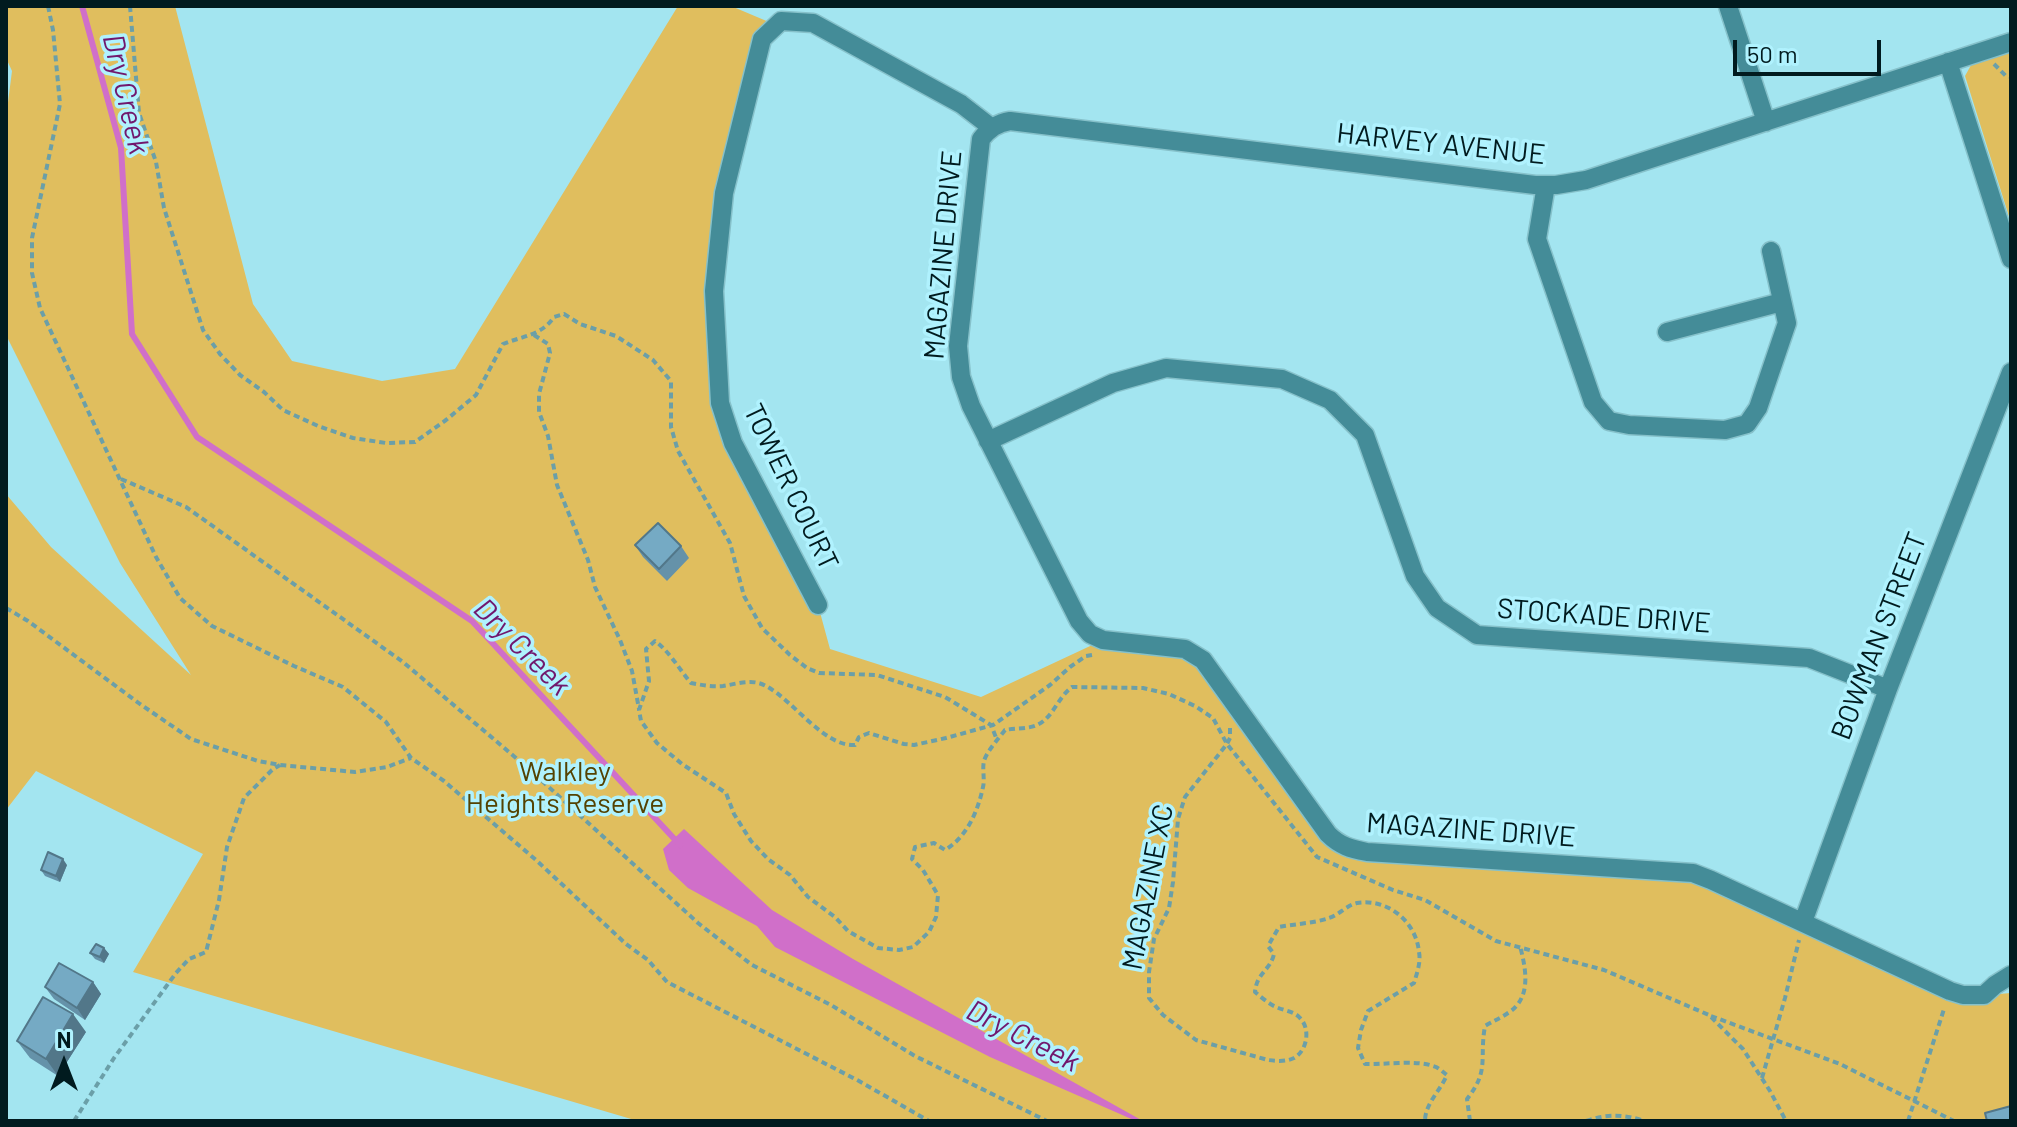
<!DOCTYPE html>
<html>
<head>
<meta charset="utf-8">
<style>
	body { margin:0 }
	#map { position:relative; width:2017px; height:1127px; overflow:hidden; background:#a3e5f0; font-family:Barlow,sans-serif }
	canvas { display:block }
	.frame { position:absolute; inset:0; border:8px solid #011b1f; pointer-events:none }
	.north { position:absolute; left:24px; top:1023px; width:80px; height:80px; -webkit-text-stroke:6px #b0f2fe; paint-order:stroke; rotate:0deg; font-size:22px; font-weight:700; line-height:32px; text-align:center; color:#011b1f }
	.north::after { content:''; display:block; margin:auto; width:28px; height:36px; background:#011b1f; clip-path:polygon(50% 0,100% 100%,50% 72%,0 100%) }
	.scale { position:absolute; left:1733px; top:40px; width:148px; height:36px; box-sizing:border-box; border:4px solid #011b1f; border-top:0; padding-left:10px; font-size:24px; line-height:28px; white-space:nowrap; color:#011b1f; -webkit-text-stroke:6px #b0f2fe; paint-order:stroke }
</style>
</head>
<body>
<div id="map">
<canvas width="2017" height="1127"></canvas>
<div class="frame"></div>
<div class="north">N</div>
<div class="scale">50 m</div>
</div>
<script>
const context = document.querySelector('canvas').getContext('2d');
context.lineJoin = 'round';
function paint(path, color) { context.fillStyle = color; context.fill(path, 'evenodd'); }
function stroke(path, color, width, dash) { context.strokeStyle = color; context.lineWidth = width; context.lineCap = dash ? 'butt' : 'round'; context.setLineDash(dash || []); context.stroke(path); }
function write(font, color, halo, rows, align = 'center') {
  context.font = font + ' Barlow,sans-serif'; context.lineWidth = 7; context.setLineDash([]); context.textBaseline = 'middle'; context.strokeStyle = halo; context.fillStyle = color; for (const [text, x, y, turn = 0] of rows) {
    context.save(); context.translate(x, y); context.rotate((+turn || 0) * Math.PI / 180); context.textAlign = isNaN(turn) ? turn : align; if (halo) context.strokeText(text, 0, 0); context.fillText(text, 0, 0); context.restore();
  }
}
paint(new Path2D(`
	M 6,6 L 175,6 L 253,304 L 292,361 L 382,381 L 455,369 L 678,6 L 731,6 L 776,25 L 743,119 L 716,267 L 733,443 L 818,605 L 830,649 L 981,697 L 1103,640 L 1195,654 L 1339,844 L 1693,873 L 1974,996 L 2011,993 L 2011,1121 L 638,1121 L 133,972 L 203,854 L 36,771 L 6,810 L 6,494 L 51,547 L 191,675 L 120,563 L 6,335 L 6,118 L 12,71 L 6,58 Z
	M 2011,47 L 2011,223 L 1965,76 L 1975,58 Z`), '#e0be5e');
paint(new Path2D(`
	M 684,829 L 772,910 L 853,959 L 1143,1121 L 1136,1121 L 990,1057 L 775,947 L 757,926 L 688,888 L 669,870 L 663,849 Z`), '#d06fc9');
stroke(new Path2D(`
	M 82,6 L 121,148 L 132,334 L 197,437 L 472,621 L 680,845`), '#d06fc9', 6);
const street = new Path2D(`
	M 1728,6 L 1766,122
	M 2011,42 L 1586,180 L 1556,185 L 1535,185 L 1010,121 C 997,123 989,129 981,139 L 958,346 L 961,377 L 971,406 L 1079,621 L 1090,634 L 1103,640 L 1185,649 L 1203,660 L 1328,834 C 1340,846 1351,849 1367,852 L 1693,873 L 1711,880 L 1950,991 L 1963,995 L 1984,995 L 1995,985 L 2011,975
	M 1948,62 L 2011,259
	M 1546,185 L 1537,239 L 1593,402 L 1609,421 L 1629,425 L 1725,430 L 1747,424 L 1758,408 L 1787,323 L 1771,251
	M 1667,332 L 1782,302
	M 988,441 L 1113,383 L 1166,368 L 1282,379 L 1330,400 L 1365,435 L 1415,576 L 1437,608 L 1477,635 L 1809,658 L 1888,689
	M 818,605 L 733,443 L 720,403 L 714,291 L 724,193 L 762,39 L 781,21 L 813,23 L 961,104 L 992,128
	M 1803,922 L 1888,689 L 2011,372`);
stroke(street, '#86c1ca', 21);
stroke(new Path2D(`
	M 48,6 L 53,30 L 60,104 L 32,238 L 32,273 L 40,308 L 156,557 L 180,598 L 212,626 L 294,666 L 343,687 L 386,722 L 411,758 L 444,781 L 536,860 L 626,944 L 648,960 L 667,982 L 859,1081 L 929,1121
	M 130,6 L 139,113 L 156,162 L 164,208 L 203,330 L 220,354 L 240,375 L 264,392 L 283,410 L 318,426 L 353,438 L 386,443 L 415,442 L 446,420 L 476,395 L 503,344 C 522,336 541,336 554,317 L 564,314 L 580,324 L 616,336 L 653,360 L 671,381 L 671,427 L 678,451 L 730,543 L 744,596 L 762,628 L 790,655 L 807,668 L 819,673 L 877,675 L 945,697 L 991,725 L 997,740
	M 1994,64 L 2006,76 L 2011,77
	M 534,335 L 548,344 L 550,353 L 539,394 L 539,412 L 548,436 L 557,485 L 588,560 L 595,587 L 620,640 L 632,671 L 639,709
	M 121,479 L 186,507 L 403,662 L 529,769 L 698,923 L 752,965 L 831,1005 L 915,1056 L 1047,1121
	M 6,608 L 28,621 L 140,704 L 191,739 L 258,761 L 280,765 L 355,772 L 387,767 L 411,758
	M 1092,655 L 1086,656 L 1070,667 L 1050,685 L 993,725 L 946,738 L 914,745 L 904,744 L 869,733 L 859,737 L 855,745 C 824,747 793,700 766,686 C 752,678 737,684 723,686 C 712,687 702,685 691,683 C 679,669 670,652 655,641 L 646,649 L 649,681 L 639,710 L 641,721 L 657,743 L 682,764 L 726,793 L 734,814 L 751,841 L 768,859 L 790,875 L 808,897 L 835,917 L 848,931 L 878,948 L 899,950 L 913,947 L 929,932 L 936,917 L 938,895 L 923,870 L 912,859 L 915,847 L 934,843 L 945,850 C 967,837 978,811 983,787 C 985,779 982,769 984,761 C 987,751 999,738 1005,730 C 1015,728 1029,729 1037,725 C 1053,718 1058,697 1072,687 L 1143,688 L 1169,694 L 1195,706 L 1213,718 L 1227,744 L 1317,857 L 1393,890 L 1425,900 L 1496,941 L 1604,970 L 1709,1015 L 1743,1049 L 1770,1091 L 1786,1121
	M 1230,728 L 1230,738 L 1227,744 L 1185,797 L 1178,819 L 1173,882 L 1169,908 L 1154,939 L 1149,972 L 1149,998 L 1163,1015 L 1196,1040 L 1268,1060 C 1276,1061 1286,1062 1294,1058 C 1307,1051 1311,1029 1300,1018 C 1294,1011 1285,1011 1276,1007 C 1269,1004 1261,997 1255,992 C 1257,972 1270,971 1274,954 L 1268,946 L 1279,927 C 1295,924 1315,923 1329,918 C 1339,915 1347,905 1357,903 C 1387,898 1416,921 1419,952 C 1421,962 1417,973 1414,983 L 1368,1011 L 1361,1030 L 1358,1048 L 1365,1064 C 1385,1065 1417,1059 1436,1067 C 1440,1069 1443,1072 1447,1075 C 1440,1091 1425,1104 1425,1121
	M 1711,1016 L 1840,1064 L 1954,1121
	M 1762,1078 L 1785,998 L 1799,940
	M 74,1121 L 114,1058 L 176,973 L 189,959 L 206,952 L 219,900 L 227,847 L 244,798 L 272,770 L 280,765
	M 1470,1121 L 1467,1099 C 1490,1070 1479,1059 1485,1026 C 1493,1021 1501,1018 1508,1013 C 1532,998 1526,969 1520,946
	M 1586,1121 C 1606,1114 1624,1114 1644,1121
	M 1908,1121 L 1944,1009`), '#6b9fa8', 4, [6, 4]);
stroke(street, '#448c98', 18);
paint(new Path2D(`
	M 635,545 L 681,546 L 689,558 L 667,581 L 643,557 Z
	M 67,865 L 60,882 L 45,876 L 41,870 Z
	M 104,948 L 109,954 L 104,963 L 95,959 L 90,953 Z
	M 93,982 L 101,994 L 85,1020 L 54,999 L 45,987 Z
	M 86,1032 L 58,1076 L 30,1058 L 17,1041 Z`), '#6592a9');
paint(new Path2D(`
	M 63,859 L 67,865 L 60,882 L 56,876 Z
	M 104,948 L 109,954 L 104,963 L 100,957 Z
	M 93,982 L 101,994 L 85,1020 L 77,1008 Z
	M 73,1014 L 86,1032 L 58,1076 L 46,1059 Z`), '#527789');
const building = new Path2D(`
	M 658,523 L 681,546 L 659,569 L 635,545 Z
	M 48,852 L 63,859 L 56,876 L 41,870 Z
	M 96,944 L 104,948 L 100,957 L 90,953 Z
	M 59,963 L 93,982 L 77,1008 L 45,987 Z
	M 43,997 L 73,1014 L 46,1059 L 17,1041 Z
	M 2011,1106 L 2011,1120 L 1987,1121 L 1985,1113 Z`);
paint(building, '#75aac4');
stroke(building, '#527789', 2);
write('28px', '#011b1f', '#b0f2fe', [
	["HARVEY AVENUE",1441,144,6],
	["MAGAZINE DRIVE",943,255,-85],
	["TOWER COURT",791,487,64],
	["STOCKADE DRIVE",1604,616,4],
	["BOWMAN STREET",1879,636,-69],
	["MAGAZINE DRIVE",1471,830,4],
	["MAGAZINE XC",1148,887,-79]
]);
write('28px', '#544202', '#b0f2fe', [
	["Walkley",565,772],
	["Heights Reserve",565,804]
]);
write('italic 30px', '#71186d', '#b0f2fe', [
	["Dry Creek",126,94,77],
	["Dry Creek",522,647,45],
	["Dry Creek",1023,1036,27]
]);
</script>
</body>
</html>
